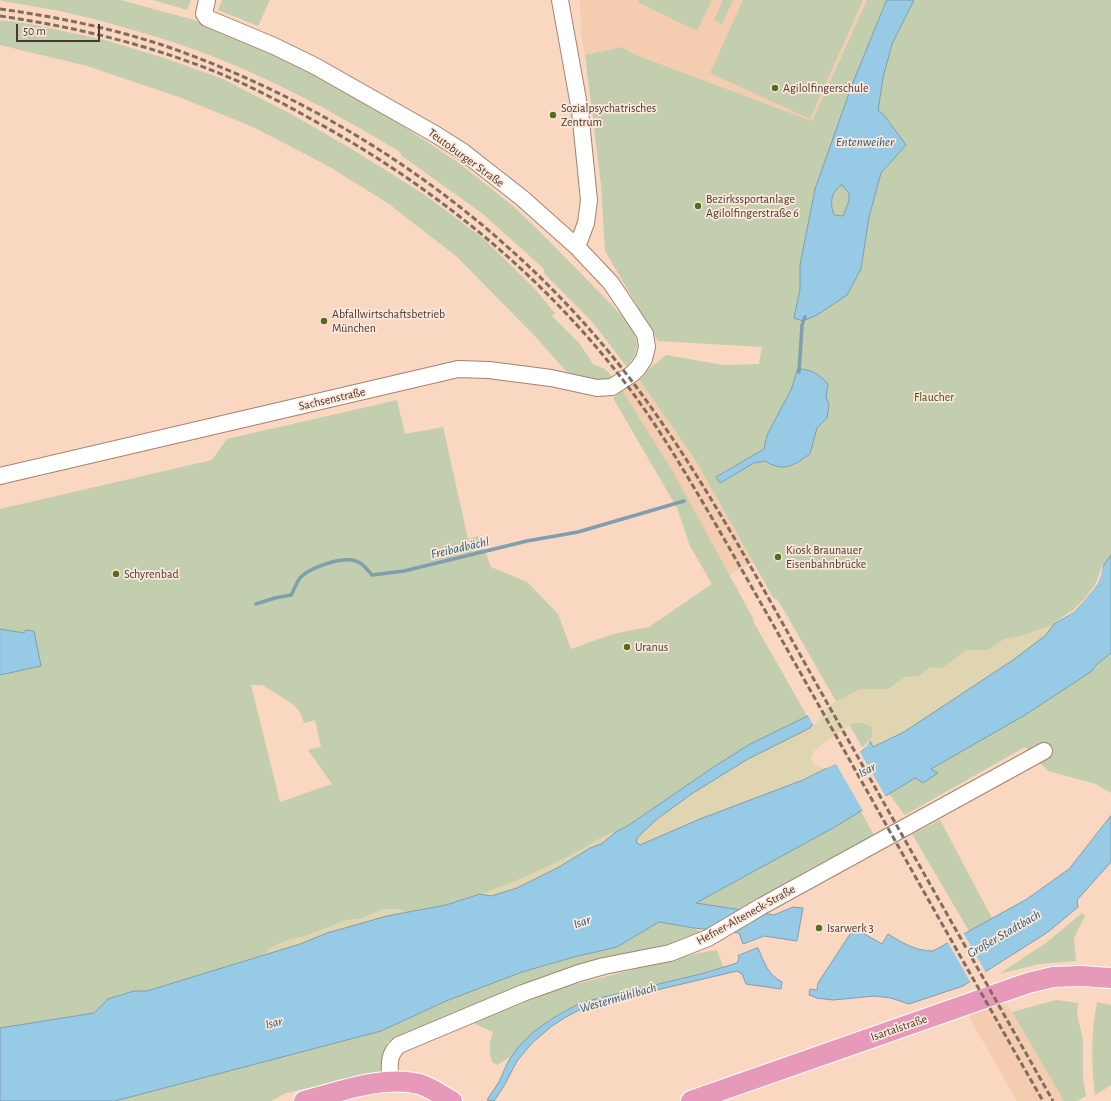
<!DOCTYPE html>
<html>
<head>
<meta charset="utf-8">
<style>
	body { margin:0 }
	#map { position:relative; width:1111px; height:1101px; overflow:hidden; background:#fad7c0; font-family:"Alegreya Sans",sans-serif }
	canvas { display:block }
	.scale { position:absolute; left:16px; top:24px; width:84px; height:18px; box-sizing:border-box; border:2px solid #46392f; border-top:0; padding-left:5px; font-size:12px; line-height:14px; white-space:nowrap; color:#46392f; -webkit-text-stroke:3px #fde7da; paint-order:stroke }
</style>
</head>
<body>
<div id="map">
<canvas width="1111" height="1101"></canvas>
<div class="scale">50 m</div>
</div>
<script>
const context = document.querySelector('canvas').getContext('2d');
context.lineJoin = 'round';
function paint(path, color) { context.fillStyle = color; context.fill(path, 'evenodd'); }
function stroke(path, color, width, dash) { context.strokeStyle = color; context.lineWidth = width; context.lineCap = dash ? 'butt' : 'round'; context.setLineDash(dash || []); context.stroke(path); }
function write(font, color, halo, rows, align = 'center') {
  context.font = font + ' "Alegreya Sans",sans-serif'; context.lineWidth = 3.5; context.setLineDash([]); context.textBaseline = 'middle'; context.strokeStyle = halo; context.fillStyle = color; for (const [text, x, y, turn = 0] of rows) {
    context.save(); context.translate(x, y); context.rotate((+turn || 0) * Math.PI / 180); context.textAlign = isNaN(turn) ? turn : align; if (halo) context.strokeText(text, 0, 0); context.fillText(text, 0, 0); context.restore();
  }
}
paint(new Path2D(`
	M 580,0 L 867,0 L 812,121 L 636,55 L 622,47 L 585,55 L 581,35 Z
	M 638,378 L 694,458 L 753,562 L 729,575 L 675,475 L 622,390 Z
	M 1005,1001 L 1064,1101 L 1017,1101 L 968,1015 Z`), '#f4ccb0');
paint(new Path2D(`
	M 0,0 L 121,0 L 194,20 L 311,72 L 380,111 L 459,163 L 513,206 L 538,230 L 610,303 L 633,329 L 635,335 L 637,345 L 635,355 L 627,367 L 593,323 L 544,273 L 544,269 L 483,214 L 402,156 L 400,152 C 321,104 239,61 150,35 C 123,27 96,19 68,13 C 52,9 36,7 20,4 C 14,3 5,2 0,0 Z
	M 153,0 L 191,0 L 187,10 Z
	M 222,0 L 270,0 L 258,26 L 218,10 Z
	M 639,0 L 712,0 L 697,31 L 638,2 Z
	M 723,0 L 733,0 L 722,24 L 714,20 Z
	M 743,0 L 863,0 L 810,119 L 710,73 Z
	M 867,0 L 1111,0 L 1111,793 L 1096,784 L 1048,771 L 1025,747 L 905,815 L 889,794 L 785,612 L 776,598 L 774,599 L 694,458 L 638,378 L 666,355 L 723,365 L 759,364 L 762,347 L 658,341 L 605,251 L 601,185 L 585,55 L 622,47 L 636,55 L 812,121 ZM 751,457 L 763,461 L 754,463 L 716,477 Z
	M 0,20 L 30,24 L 105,40 L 164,58 L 221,78 L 291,114 L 355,151 L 425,195 L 484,239 L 534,288 L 555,313 L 552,316 L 580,344 L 593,364 L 605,369 L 615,380 L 606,383 L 583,379 L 567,372 L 533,334 L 456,256 L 389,204 L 330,167 L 253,127 L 179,97 L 87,66 L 0,45 Z
	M 622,390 L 675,475 L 754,620 L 753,621 L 807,716 L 750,744 L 715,766 L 629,825 L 517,888 L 480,894 L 446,905 L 300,944 L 147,991 L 134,991 L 108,999 L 94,1013 L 0,1028 L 0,509 L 212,460 L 227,439 L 397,400 L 405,434 L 443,427 L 468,539 L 479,536 L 491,567 L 527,582 L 558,614 L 571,649 L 613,634 L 649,627 L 712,584 L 690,546 L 677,508 L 613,398 ZM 251,685 L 262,685 L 293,704 L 300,712 L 304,723 L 315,720 L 321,747 L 308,750 L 332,784 L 280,802 Z
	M 860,810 L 874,835 L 806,871 L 740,910 L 695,903 L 833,828 Z
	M 940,820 L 992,918 L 969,931 L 912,834 Z
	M 1082,913 L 1085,916 L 1074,938 L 1076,961 L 1039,964 L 999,974 L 1046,943 Z
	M 659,922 L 694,928 L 701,932 L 696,936 L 387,1042 L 385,1071 L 286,1093 L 271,1101 L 115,1101 L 381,1031 L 446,1001 L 522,972 L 574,957 L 617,947 Z
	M 717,950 L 723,967 L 701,974 L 583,1002 L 548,1021 L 525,1039 L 510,1057 L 497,1065 L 492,1062 C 489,1051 489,1043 493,1032 L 473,1023 L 561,988 L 694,954 Z
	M 1056,1000 L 1078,1003 L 1077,1014 L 1083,1039 L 1083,1078 L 1086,1096 L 1077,1101 L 1064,1101 L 1012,1012 Z
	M 1097,1002 L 1111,1005 L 1111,1085 L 1095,1095 C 1091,1064 1091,1033 1097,1002 Z`), '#c2cead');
paint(new Path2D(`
	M 1054,624 L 1046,635 L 1013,660 L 904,732 L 873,747 L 870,741 L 872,734 L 871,727 C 867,724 862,722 856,723 C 850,724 816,747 813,753 C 812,754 811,758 811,759 C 816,766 818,769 827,768 L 803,780 L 640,845 L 636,842 L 638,837 L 657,819 L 693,793 L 748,759 L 826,707 L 859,689 L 888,689 L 905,677 L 919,676 L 930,667 L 942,668 L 966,650 L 988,650 L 1004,639 L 1023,635 Z
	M 616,832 L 601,844 L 590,848 L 559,867 L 517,888 L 491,896 L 480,894 C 513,883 544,868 575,853 C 589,846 601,835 616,832 Z
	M 383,909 L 400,909 L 407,912 L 387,916 L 327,933 L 300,944 L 264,956 L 269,948 L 290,939 L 305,936 L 346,920 L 362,918 Z`), '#dfd5b1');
const water = new Path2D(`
	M 887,0 L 914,0 L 892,44 L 883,78 L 878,111 L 884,115 L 906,145 L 881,173 L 869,217 L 861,269 L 847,295 L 817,315 L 803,321 L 794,318 L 800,289 L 800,265 L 815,189 L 852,85 ZM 842,185 L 849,193 L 849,201 L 843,216 L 834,215 C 830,204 830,192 842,185 Z
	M 798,369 C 811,369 819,374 828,384 L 826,397 L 829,405 L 827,418 L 817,428 L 810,454 C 794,465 784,473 765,461 L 754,463 L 720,483 L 716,477 L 764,449 L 767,435 L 791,390 Z
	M 1111,555 L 1111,653 L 1097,664 L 1092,671 L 1025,715 L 931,769 L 938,773 L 923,783 L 915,778 L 833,828 L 696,903 L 774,915 L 793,907 L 803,908 L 797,941 L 764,936 L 743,944 L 739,933 L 694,928 L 659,922 L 617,947 L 574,957 L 522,972 L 446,1001 L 381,1031 L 115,1101 L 0,1101 L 0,1028 L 94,1013 L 108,999 L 134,991 L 147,991 L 300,944 L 327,933 L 387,916 L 446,905 L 480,894 L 491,896 L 517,888 L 559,867 L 590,848 L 601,844 L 616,832 L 629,825 L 715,766 L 750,744 L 826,707 L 810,728 L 748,759 L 693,793 L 657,819 L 638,837 L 636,842 L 640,845 L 700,819 L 803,780 L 863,750 L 870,741 L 873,747 L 904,732 L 1013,660 L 1046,635 L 1054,624 L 1074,612 L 1087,598 L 1098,584 L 1103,567 Z
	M 0,629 L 24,633 L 26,630 L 34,631 L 41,666 L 0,675 Z
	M 1111,816 L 1111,862 L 1077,900 L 1078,907 L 1048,932 L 963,986 L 909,1004 L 891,998 L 875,996 L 833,1000 L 816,998 L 815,997 L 809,995 L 810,989 L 817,990 L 818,983 L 854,928 L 882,944 L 888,934 C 903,943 915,951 933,951 L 1027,899 L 1069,869 Z
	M 758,948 C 764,962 768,975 782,982 L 781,989 L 746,984 L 742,974 L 737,971 L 585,1007 L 566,1017 L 552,1026 L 532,1043 L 517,1061 L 504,1086 L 494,1101 L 487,1100 C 491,1094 495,1088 499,1082 C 503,1074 506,1064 511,1057 C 528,1031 556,1015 583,1002 L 701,974 L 737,963 L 739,958 L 738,956 Z`);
paint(water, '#97cae5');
stroke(water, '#7f9eae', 1);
paint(new Path2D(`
	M 1102,565 L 1103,567 L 1101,576 L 1098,584 L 1087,598 L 1074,612 L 1051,625 L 1073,610 L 1086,597 L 1096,583 Z
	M 825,705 L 828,705 L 828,707 L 814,726 L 807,714 Z
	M 871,739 L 867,746 L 860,752 L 886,797 L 863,811 L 836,764 L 827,768 L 822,768 L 862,748 L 869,740 Z
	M 963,932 L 986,973 L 971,983 L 947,941 Z`), '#fad7c0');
stroke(new Path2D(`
	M 799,372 L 802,325 L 805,317
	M 256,604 L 275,598 L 291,595 C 295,589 296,581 302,576 C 312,567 345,555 358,562 C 364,564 368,571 372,575 L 404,571 L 527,541 L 578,532 L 684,501`), '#7f9eae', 3.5);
const minor = new Path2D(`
	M 560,0 L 580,111 L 589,200 L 586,223 L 577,247
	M 0,476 L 458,369 L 489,370 L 551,378 L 597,388 L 612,387 L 632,374 L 638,368 L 644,359 L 647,347 L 645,334 L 611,283 L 577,247 L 522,198 L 462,151 L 435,134 L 315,66 L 274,46 L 207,18 L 204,14 L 207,0
	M 390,1081 C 390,1067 387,1055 399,1045 L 523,993 L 579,973 L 604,966 L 670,953 L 708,938 L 762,906 L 1044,751`);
const major = new Path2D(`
	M 304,1101 C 339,1092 383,1075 419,1084 C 430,1087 441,1095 452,1101
	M 691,1101 L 1028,983 L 1053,977 L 1081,976 L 1111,978`);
stroke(minor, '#a3836e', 18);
stroke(major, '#fff', 22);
stroke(minor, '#fff', 16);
stroke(major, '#e699b9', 20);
stroke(new Path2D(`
	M 0,9 C 58,17 116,29 171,48 C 355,113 524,234 640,392 C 709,486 764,591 821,692 C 898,828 976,965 1053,1101
	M 0,16 C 76,27 150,45 221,74 C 255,88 288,106 320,124 C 442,192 552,283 635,396 C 666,439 692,484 719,530 C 749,582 779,635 809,688 C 887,826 964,964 1043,1101`), '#816d5f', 3, [6, 3]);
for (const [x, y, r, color] of [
	[775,88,4,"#536d1f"],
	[553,115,4,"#536d1f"],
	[698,206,4,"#536d1f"],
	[324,321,4,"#536d1f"],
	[778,557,4,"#536d1f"],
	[116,574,4,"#536d1f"],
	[627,647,4,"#536d1f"],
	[819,928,4,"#536d1f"]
]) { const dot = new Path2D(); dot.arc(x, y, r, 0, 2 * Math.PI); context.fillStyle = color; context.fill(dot); stroke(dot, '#fde7da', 1.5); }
write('12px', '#46392f', '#fde7da', [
	["Agilolfingerschule",783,88],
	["Sozialpsychatrisches",561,108],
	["Zentrum",561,122],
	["Bezirkssportanlage",706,199],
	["Agilolfingerstraße 6",706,213],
	["Abfallwirtschaftsbetrieb",332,314],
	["München",332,328],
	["Kiosk Braunauer",786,550],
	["Eisenbahnbrücke",786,564],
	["Schyrenbad",124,574],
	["Uranus",635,647],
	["Isarwerk 3",827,928]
], 'left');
write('12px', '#46392f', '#fde7da', [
	["Teutoburger Straße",466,158,36],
	["Sachsenstraße",332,399,-13],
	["Hefner-Alteneck-Straße",746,915,-29],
	["Isartalstraße",899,1028,-19]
]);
write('12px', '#3d5005', '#fde7da', [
	["Flaucher",934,397]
]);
write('italic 13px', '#1f5c78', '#fde7da', [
	["Entenweiher",865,142],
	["Freibadbächl",460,548,-13],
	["Isar",867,770,-28],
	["Isar",582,922,-19],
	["Großer Stadtbach",1004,934,-30],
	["Westermühlbach",618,998,-16],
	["Isar",274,1023,-13]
]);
</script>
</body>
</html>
